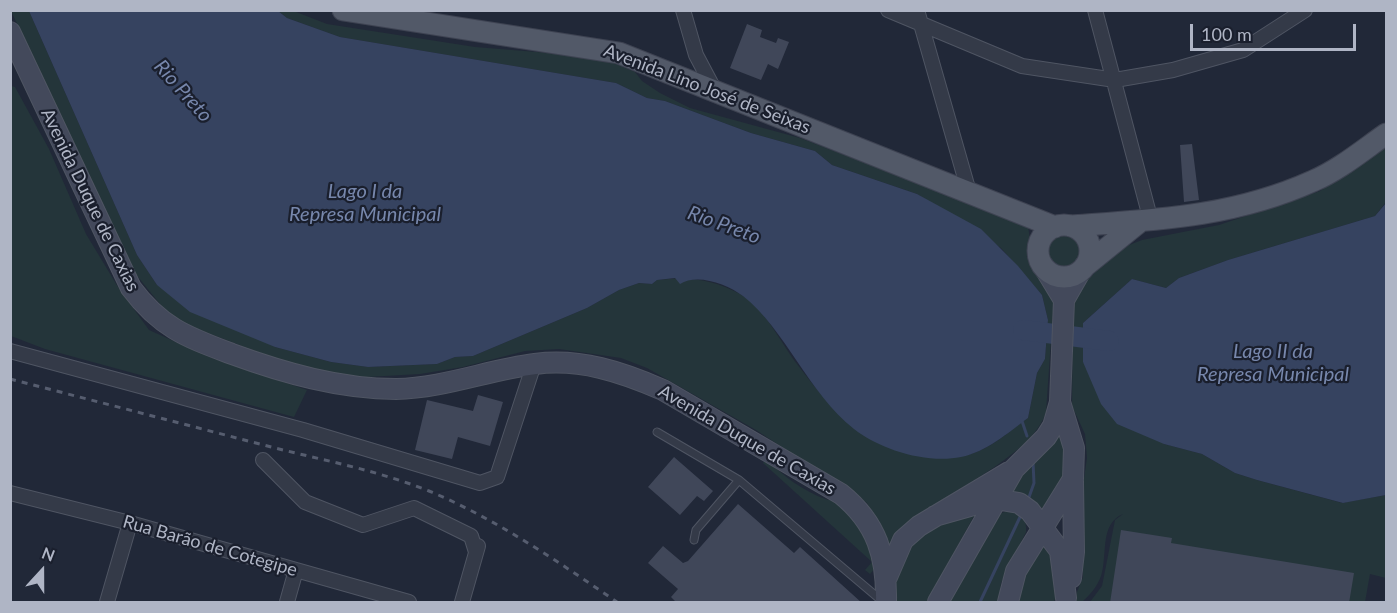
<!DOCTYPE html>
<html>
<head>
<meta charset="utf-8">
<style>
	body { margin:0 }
	#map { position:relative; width:1397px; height:613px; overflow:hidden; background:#212838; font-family:Lato,sans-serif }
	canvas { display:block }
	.frame { position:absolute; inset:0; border:12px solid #afb5c5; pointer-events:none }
	.north { position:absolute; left:12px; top:541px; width:60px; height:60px; -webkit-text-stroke:4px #1a1f2d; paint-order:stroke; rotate:21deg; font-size:16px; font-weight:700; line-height:24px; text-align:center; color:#afb5c5 }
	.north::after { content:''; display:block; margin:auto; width:21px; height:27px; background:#afb5c5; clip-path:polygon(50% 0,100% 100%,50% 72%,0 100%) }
	.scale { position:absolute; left:1190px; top:24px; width:166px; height:27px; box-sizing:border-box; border:3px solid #afb5c5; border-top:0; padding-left:8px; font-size:18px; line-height:21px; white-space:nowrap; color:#afb5c5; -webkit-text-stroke:4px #1a1f2d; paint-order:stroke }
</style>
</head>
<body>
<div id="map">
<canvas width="1397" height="613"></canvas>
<div class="frame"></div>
<div class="north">N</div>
<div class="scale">100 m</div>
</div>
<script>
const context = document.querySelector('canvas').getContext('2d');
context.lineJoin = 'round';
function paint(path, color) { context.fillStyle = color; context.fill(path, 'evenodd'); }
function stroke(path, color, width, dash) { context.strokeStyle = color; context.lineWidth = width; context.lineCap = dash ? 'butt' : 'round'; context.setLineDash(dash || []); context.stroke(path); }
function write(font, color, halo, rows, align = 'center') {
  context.font = font + ' Lato,sans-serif'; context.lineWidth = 4.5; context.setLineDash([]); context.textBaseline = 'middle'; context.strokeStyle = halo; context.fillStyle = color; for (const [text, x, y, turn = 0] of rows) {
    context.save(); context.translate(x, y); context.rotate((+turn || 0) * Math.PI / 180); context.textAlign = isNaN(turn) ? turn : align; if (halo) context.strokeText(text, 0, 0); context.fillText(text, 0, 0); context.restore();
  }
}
paint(new Path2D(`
	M 291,10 L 327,24 L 475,47 L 574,55 L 609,61 L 635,72 L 642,81 L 660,93 L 690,108 L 800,138 L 1028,225 L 1033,264 L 1054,297 L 1046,412 C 1034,452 960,486 926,511 C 912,520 901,535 889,547 L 867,503 L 756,430 L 647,368 L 621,358 L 559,349 L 525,351 L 463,367 L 420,374 L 367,377 L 327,373 L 279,360 L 184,324 L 164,309 L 134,272 L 11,11 L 29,11 L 137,255 L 157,285 L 275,347 L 331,362 L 368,367 L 437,364 L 455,357 L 473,356 L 587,308 L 619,290 L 639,283 L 652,284 L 657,280 C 687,276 713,279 740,294 C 765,308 780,342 797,364 C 832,410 861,445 921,455 C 940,458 960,459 979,451 C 996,444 1012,429 1028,418 L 1037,373 L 1045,359 L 1048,320 L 1042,295 L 1001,248 L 917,194 L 832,165 L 815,151 L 751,133 L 665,101 L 647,98 L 616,83 L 340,37 L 287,18 L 278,11 Z
	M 11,86 L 15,87 L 49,149 L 86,234 L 118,287 L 149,330 L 207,356 L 307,390 L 294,417 L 45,349 L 11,336 Z
	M 1386,147 L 1386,202 L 1375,216 L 1228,260 L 1179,278 L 1166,288 L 1132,279 L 1083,323 L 1083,362 L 1164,444 L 1202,454 L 1235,473 L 1257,480 L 1342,503 L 1386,495 L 1386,578 L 1370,574 L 1365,602 L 1090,602 L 1102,586 L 1115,520 L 1123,514 C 1099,524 1108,555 1101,576 C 1097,587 1090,595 1082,602 L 1073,602 L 1083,577 L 1082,492 L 1087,458 L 1085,434 L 1072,406 L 1073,302 L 1078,289 L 1119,249 L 1142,240 L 1219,225 L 1320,191 Z
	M1043 251a20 20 0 1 1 40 0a20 20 0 1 1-40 0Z
	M 1058,427 L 1068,467 L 1044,517 L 1010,492 Z
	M 767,459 C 782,476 804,491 825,499 C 831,501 838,500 843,504 C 862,518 869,544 878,565 L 870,574 L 865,570 L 872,562 L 763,463 Z
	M 1011,510 C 1022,513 1027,521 1026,532 L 1001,583 L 999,602 L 943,602 L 960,573 L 971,564 L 998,514 Z
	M 973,513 L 975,514 L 927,602 L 893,602 C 896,575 901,543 929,530 C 944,523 959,521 973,513 Z
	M 1043,544 L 1050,544 L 1058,588 L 1054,602 L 1016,602 L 1023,579 Z`), '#24353a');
paint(new Path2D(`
	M 29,11 L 278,11 L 287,18 L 340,37 L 616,83 L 647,98 L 665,101 L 751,133 L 815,151 L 832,165 L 917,194 L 981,229 L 1018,266 L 1042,295 L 1048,320 L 1045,359 L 1037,373 L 1028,418 C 1008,433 986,452 961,457 C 927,464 881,450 854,429 C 809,394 785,329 743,296 C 727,284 697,273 680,284 L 675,278 L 657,280 L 652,284 L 639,283 L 619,290 L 587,308 L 473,356 L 455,357 L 437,364 L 368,367 L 331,362 L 275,347 L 190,312 L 157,285 L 137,255 Z
	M 1386,203 L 1386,495 L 1343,503 L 1257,480 L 1235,473 L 1202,454 L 1164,444 L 1117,424 L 1101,404 L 1083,362 L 1083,323 L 1132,279 L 1166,288 L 1179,278 L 1228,260 L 1375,216 Z`), '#364360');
stroke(new Path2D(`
	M 1021,418 L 1027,436
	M 1028,500 L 1034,483 L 1033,462
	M 980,602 L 1021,515`), '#364360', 3);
stroke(new Path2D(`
	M 1023,330 L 1109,341`), '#364360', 20);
paint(new Path2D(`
	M 747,24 L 762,30 L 760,37 L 776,43 L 778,38 L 789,42 L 778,69 L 768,64 L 761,80 L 730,68 Z
	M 1192,144 L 1199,200 L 1184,202 L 1180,145 Z
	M 478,395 L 503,402 L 490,446 L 458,437 L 452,459 L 415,450 L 427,400 L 473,411 Z
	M 674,457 L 713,491 L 704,501 L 697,496 L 680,515 L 648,487 Z
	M 738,504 L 794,553 L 800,547 L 862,603 L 677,603 L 671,597 L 678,589 L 648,563 L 663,546 L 683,563 L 688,561 Z
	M 1121,530 L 1172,538 L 1171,543 L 1354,573 L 1349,603 L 1110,603 Z`), '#404759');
const lane = new Path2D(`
	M 657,432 L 739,480 L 882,601
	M 694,540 L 696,530 L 739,480`);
const street = new Path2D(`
	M 683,10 L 696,55 L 714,89
	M 888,10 L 1022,66 L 1115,80 L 1173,70 L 1243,50 L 1305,10
	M 917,10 L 969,192
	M 1095,10 L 1151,221
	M 10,351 L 303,430 L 480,483 L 497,477 L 534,364
	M 263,460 L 305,502 L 363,525 L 414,508 L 471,536 L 476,552
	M 10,493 L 130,523 L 409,602
	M 107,602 L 130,523
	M 287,602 L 296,570
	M 462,602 L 478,546`);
const secondary = new Path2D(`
	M 10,32 L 131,288 C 161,328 187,337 232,354 C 284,373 340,389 396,389 C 444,388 488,370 535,364 C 580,358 622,372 663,390 L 841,494 C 877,523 887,557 886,602
	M 1044,267 L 1064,300
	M 935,516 L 995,499 L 1019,503 L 1030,511 L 1060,551 L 1066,598
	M 887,577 L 903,540 L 919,526 L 1009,472
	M 1071,578 L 1074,552 L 1073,482
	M 938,602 L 1014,469 L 1046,437 L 1053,426 L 1060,402 L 1064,300 L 1080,272
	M 1008,602 L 1016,571 L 1073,479 L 1074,448 L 1060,402`);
const primary = new Path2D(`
	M 343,10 L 619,53 L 1055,227
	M1038 251a26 26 0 1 1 52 0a26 26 0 1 1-52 0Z
	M 1071,226 C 1156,220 1233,217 1313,181 C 1339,170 1363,150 1386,134
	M 1085,266 L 1138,223`);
stroke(lane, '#4f5563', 9);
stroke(street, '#4f5563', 16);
stroke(secondary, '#4f5563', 22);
stroke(primary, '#3e4352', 23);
stroke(lane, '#343a48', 7);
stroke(street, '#343a48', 14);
stroke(secondary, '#43495b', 20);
stroke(primary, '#525968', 21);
stroke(new Path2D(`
	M 10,379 C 99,402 187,425 275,448 C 327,461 379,471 429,491 C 496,519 557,561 617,602`), '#565d6f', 3, [6, 6]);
write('18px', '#afb5c5', '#1a1f2d', [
	["Avenida Lino José de Seixas",707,89,21],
	["Avenida Duque de Caxias",90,200,64],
	["Avenida Duque de Caxias",747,440,30],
	["Rua Barão de Cotegipe",210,546,16]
]);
write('italic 20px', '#7787ac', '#1a1f2d', [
	["Rio Preto",183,91,48],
	["Lago I da",365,192],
	["Represa Municipal",365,215],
	["Rio Preto",724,225,20],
	["Lago II da",1273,352],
	["Represa Municipal",1273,375]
]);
</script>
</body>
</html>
